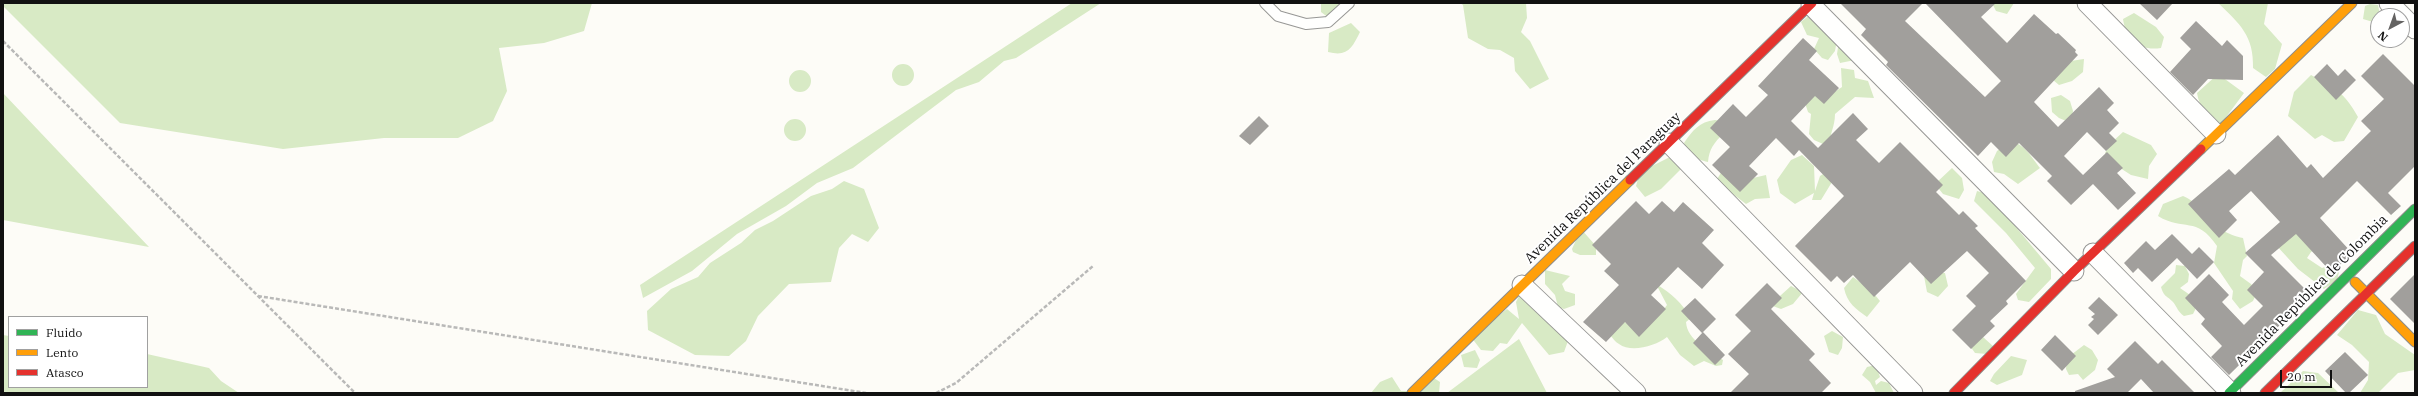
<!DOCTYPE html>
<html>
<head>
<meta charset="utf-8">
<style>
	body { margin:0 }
	#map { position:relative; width:2418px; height:396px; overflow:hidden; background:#fdfcf7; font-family:"IBM Plex Serif",serif }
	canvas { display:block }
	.frame { position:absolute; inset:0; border:4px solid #111; pointer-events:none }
	.legend { position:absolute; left:8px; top:316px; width:140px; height:72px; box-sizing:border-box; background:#fff; border:1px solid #a0a0a0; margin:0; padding:5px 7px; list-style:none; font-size:12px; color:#111 }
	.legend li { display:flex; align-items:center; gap:8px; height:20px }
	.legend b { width:20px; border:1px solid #a0a0a0 }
	.north { position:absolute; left:2370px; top:8px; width:40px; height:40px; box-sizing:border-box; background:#fff; border:1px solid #a0a0a0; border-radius:50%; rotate:221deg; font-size:11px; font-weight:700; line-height:16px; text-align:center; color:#111 }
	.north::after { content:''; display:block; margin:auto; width:14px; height:18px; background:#646362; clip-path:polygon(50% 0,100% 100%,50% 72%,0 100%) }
	.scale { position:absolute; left:2280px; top:370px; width:52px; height:18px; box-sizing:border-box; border:2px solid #111; border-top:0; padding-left:5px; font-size:12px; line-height:14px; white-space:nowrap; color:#111; -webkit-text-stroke:3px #fff; paint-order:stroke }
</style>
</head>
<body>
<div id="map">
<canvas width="2418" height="396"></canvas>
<div class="frame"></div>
<ul class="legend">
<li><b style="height:5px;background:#30b455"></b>Fluido</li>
<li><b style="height:5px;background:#ff9f0a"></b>Lento</li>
<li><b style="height:5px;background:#e5322d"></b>Atasco</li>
</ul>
<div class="north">N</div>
<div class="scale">20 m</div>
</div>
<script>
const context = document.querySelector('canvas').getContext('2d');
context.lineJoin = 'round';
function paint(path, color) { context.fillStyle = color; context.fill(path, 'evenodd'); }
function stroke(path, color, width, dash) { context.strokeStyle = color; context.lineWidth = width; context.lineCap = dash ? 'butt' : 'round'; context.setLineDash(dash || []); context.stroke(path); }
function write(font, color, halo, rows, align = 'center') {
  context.font = font + ' "IBM Plex Serif",serif'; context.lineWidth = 4; context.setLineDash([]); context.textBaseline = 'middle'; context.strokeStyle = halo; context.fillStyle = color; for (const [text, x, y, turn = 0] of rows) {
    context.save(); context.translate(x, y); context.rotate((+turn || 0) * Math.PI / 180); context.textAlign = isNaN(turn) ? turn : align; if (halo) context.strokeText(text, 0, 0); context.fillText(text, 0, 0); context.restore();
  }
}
paint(new Path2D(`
	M 3,3 L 592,3 L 584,31 L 544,43 L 499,48 L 507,91 L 493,121 L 458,138 L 384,138 L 283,149 L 120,123 L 3,6 Z
	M 1072,3 L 1101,3 L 1016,58 L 1004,61 L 979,82 L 956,90 L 853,168 L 817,183 L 786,206 L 737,234 L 692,271 L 643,298 L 640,285 Z
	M 1321,3 L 1341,3 L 1329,18 L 1321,12 Z
	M 1460,3 L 1526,3 L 1527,18 L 1521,32 L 1530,41 L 1549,79 L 1530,89 L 1515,71 L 1514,58 L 1500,50 L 1488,49 L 1468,38 L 1463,5 Z
	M 1992,3 L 2014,3 L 2007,14 L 1996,11 Z
	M 2218,3 L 2268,3 L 2264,24 L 2282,44 L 2275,69 L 2266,77 L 2253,68 C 2254,36 2240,24 2218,3 Z
	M 2370,4 L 2378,5 L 2380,15 L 2373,22 L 2363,19 L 2365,6 Z
	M 1812,13 L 1838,34 L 1835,51 L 1828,60 L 1822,58 L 1814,49 L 1819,38 L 1807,35 L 1801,22 Z
	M 2134,13 L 2156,27 L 2164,37 L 2161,48 C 2140,51 2126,41 2123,19 Z
	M 1351,23 L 1360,32 C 1352,48 1348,57 1328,52 L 1329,33 Z
	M 1839,41 L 1855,60 L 1840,63 L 1837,54 Z
	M 2084,59 L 2083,72 L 2072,81 L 2059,85 L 2053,80 L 2064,62 Z
	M892 75a11 11 0 1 1 22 0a11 11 0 1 1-22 0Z
	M 1841,68 L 1854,70 L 1855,78 L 1868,81 L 1874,98 L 1855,97 L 1835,114 C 1835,128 1829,133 1830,147 L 1814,140 L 1809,134 L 1811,114 L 1808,112 L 1805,103 L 1809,96 L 1836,91 L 1842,87 Z
	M789 81a11 11 0 1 1 22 0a11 11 0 1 1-22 0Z
	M 2218,74 L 2244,93 L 2221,124 C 2209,117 2199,108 2197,93 Z
	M 2311,75 C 2334,87 2345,93 2358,117 L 2344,141 L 2334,142 L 2322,135 L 2315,139 L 2288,116 L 2294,92 Z
	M 3,93 L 149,247 L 3,220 Z
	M 2061,95 L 2070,101 L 2073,111 L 2071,123 L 2059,118 L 2052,112 L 2051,98 Z
	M784 130a11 11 0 1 1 22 0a11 11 0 1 1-22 0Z
	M 1715,120 L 1722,121 L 1723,134 C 1714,143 1709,149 1708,162 C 1695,159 1689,156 1684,143 C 1693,130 1699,122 1715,120 Z
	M 2123,132 L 2151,145 L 2157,154 L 2149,166 L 2148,179 L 2131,175 L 2117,166 L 2108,163 L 2105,153 L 2111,143 Z
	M 2010,141 C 2023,142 2033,159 2040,168 L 2018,184 L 2004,174 L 1994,172 L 1992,162 L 1997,151 Z
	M 1802,155 L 1814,166 L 1815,191 L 1820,176 L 1826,172 L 1832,182 L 1821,200 L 1812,200 L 1814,193 L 1795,204 L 1780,193 L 1777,180 L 1791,160 Z
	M 1670,157 L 1684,166 L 1661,189 L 1645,197 L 1636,186 L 1640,172 Z
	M 1952,168 L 1962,178 L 1964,190 L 1959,199 L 1943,194 L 1935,184 Z
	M 1722,171 L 1753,178 L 1766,175 L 1770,198 L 1755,199 L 1746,204 L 1716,181 Z
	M 844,181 L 864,189 L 879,228 L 868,242 L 852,234 L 839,248 L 831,282 L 789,284 L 758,316 L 746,341 L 729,356 L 695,355 L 648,330 L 647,311 L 671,289 L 698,277 L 710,263 L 741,243 L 755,230 L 773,221 L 811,196 L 832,189 Z
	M 1977,191 L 1992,195 L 2005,214 L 2051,269 L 2051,279 L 2029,302 L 2018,300 L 2016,294 L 2035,268 L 2006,233 L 1974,201 Z
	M 2183,196 C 2196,202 2194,204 2203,215 C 2211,225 2230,236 2243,238 L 2247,256 L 2243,260 L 2240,276 L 2251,284 L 2257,292 L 2253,301 L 2240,309 L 2232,299 L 2233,291 L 2214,263 L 2217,246 C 2196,215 2184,232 2158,216 L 2163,204 Z
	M 2293,223 L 2319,247 L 2311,252 L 2307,258 L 2322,268 L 2338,262 L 2341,265 L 2337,280 L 2324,289 L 2298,269 L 2276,245 Z
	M 1581,229 L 1596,246 L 1596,255 L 1580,255 L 1573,252 L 1572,249 Z
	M 2176,265 L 2185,266 L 2189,274 L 2188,282 L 2180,288 L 2193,297 L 2198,304 L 2193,314 L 2184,316 C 2178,312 2177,307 2173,302 C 2166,295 2164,297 2161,287 L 2175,273 Z
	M 1545,270 L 1570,276 L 1562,284 L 1565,291 L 1575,294 L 1575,305 L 1564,309 L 1558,307 L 1555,295 L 1545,284 Z
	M 1933,273 L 1945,273 L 1948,286 L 1938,297 L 1927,292 L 1924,276 Z
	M 1853,277 L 1870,289 L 1880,301 L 1867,317 C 1856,309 1847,303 1844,288 Z
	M 1656,284 C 1671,293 1682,303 1691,318 L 1686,322 C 1687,340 1709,351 1723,360 L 1722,365 L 1716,366 L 1704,361 L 1694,366 L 1680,355 L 1667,337 C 1656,346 1631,353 1619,344 C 1615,342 1613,338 1610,335 L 1621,319 L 1633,328 L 1661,313 L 1667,305 Z
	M 1791,286 L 1803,292 L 1793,304 L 1781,309 L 1770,305 Z
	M 1520,294 L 1568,341 L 1564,352 L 1549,355 L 1522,323 L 1507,344 L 1500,343 L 1493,351 L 1481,350 L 1471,337 L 1507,309 L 1519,319 L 1516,302 Z
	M 2358,310 L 2376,315 L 2385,334 L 2415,355 L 2415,370 L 2398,373 L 2378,393 L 2360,393 L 2368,380 L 2369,362 L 2352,345 L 2337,335 Z
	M 1832,331 L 1843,337 L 1842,348 L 1838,355 L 1829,352 L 1824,336 Z
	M 3,335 L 9,336 L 9,387 L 147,387 L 147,354 L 209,368 L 221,381 L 239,393 L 3,393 Z
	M 1983,337 L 1994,347 L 1987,354 L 1975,353 L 1970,346 Z
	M 1519,339 L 1547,393 L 1447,393 Z
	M 2084,345 L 2092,350 L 2098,360 L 2095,370 L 2083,380 L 2078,374 L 2069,375 L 2066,369 L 2067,358 Z
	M 1475,350 L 1480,360 L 1477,368 L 1464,367 L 1461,355 Z
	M 2011,356 L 2027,360 L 2022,375 L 1997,385 L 1990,381 L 1994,374 Z
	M 1876,365 L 1880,377 L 1875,381 L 1876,385 L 1881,381 L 1889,383 L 1894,393 L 1876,393 L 1870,382 L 1862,375 L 1867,367 Z
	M 2303,371 L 2318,373 L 2339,393 L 2280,393 Z
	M 1431,376 L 1440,382 L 1439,393 L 1371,393 L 1380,382 L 1392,377 L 1401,391 L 1407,391 Z`), '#d8eac5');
paint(new Path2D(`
	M 1840,3 L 1923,3 L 1905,21 L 1985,97 L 2001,81 L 1925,3 L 1996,3 L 1981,17 L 2007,43 L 2034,14 L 2056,34 L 2058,33 L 2076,50 L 2075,52 L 2078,55 L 2034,102 L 2058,127 L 2099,87 L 2114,103 L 2107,110 L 2119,123 L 2109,133 L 2117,141 L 2106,151 L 2087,132 L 2064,156 L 2083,175 L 2107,152 L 2123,168 L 2117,173 L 2136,193 L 2118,210 L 2093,184 L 2071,205 L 2047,181 L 2052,176 L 2019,143 L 2006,157 L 1991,142 L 1978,156 L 1886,65 L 1888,62 L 1861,35 L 1866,29 Z
	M 2139,3 L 2173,3 L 2157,20 Z
	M 2196,21 L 2222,46 L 2227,40 L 2243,56 L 2243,80 L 2208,79 L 2193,95 L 2170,72 L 2191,49 L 2180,38 Z
	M 1803,38 L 1817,51 L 1809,60 L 1839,88 L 1824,104 L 1815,96 L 1791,121 L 1818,148 L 1853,113 L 1868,129 L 1856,140 L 1879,163 L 1900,142 L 1943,185 L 1936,192 L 1959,215 L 1963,211 L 1978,226 L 1975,228 L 2026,281 L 2006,301 L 2008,304 L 1990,321 L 1995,326 L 1971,349 L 1952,330 L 1976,306 L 1966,296 L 1989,273 L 1967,251 L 1931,284 L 1910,262 L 1874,297 L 1853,275 L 1844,283 L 1837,276 L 1831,282 L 1795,246 L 1844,196 L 1799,150 L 1794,156 L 1776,138 L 1749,166 L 1758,174 L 1740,192 L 1712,165 L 1730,147 L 1710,128 L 1733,104 L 1746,117 L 1768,95 L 1758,86 Z
	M 2383,54 L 2415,86 L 2415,166 L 2388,193 L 2401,206 L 2391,215 L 2357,181 L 2320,218 L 2352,253 L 2332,273 L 2296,234 L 2271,255 L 2308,292 L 2285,316 L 2287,318 L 2229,375 L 2211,357 L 2222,346 L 2201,324 L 2205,319 L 2185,298 L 2209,274 L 2229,295 L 2222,302 L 2244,325 L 2263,306 L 2247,290 L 2264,272 L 2245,253 L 2280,222 L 2251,191 L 2229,211 L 2237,220 L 2219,238 L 2188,204 L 2229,169 L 2235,175 L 2278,135 L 2307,168 L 2311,164 L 2323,178 L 2371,131 L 2361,121 L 2384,99 L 2361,76 Z
	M 2327,64 L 2338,76 L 2345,69 L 2356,80 L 2336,100 L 2314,77 Z
	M 1259,116 L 1269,126 L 1250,145 L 1239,136 Z
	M 1636,201 L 1649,214 L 1662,201 L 1674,212 L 1683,202 L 1714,230 L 1702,243 L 1724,265 L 1702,289 L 1678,267 L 1651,295 L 1666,309 L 1639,337 L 1625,322 L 1606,342 L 1583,322 L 1619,285 L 1604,271 L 1611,264 L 1592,245 Z
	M 2172,234 L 2192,254 L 2199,247 L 2214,262 L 2197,279 L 2177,258 L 2152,282 L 2138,268 L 2133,273 L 2124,263 L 2146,241 L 2155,250 Z
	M 2415,274 L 2415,324 L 2390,299 Z
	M 1767,283 L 1782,298 L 1771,309 L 1815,354 L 1809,360 L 1831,383 L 1821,393 L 1730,393 L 1749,374 L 1728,354 L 1751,331 L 1735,315 Z
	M 2099,297 L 2118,315 L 2098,335 L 2088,325 L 2094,319 L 2091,317 L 2095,314 L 2088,308 Z
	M 1695,298 L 1716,319 L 1702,333 L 1681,311 Z
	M 1703,332 L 1725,355 L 1715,365 L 1693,343 Z
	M 2055,335 L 2076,356 L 2062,371 L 2041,350 Z
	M 2135,341 L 2158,364 L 2162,360 L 2195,393 L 2154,393 L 2141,379 L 2127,393 L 2075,393 L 2075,391 L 2115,377 L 2107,369 Z
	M 2345,352 L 2368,375 L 2349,393 L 2346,393 L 2325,371 Z`), '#a19f9c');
const lane = new Path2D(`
	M 1265,3 L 1278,16 L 1306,24 L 1328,22 L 1349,3`);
const street = new Path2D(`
	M 2087,3 L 2216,134
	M 2389,3 L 2415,29
	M 1811,5 L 2074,271
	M 1669,143 L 1913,393
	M 2093,253 L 2231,393
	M 1522,285 L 1636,393`);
const fast = new Path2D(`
	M 2229,393 L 2415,209`);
const slow = new Path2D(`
	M 2201,149 L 2352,3
	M 2355,282 L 2415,342
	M 1412,393 L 1630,180`);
const jam = new Path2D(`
	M 1630,180 L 1812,3
	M 1954,393 L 2074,271 L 2201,149
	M 2265,393 L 2415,246`);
stroke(lane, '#979795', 12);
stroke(street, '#979795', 21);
stroke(fast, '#8e8d8b', 11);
stroke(slow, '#8e8d8b', 11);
stroke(jam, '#8e8d8b', 11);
stroke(new Path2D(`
	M 3,41 L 355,393
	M 258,296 L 866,393
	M 936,393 L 956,383 L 1093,266`), '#b9b9b8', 2.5, [4, 2]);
stroke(lane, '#fffffe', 10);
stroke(street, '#fffffe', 19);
stroke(fast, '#30b455', 9);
stroke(slow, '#ff9f0a', 9);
stroke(jam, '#e5322d', 9);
write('14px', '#111', '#fff', [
	["Avenida República del Paraguay",1603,188,-44],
	["Avenida República de Colombia",2312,291,-45]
]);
</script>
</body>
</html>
